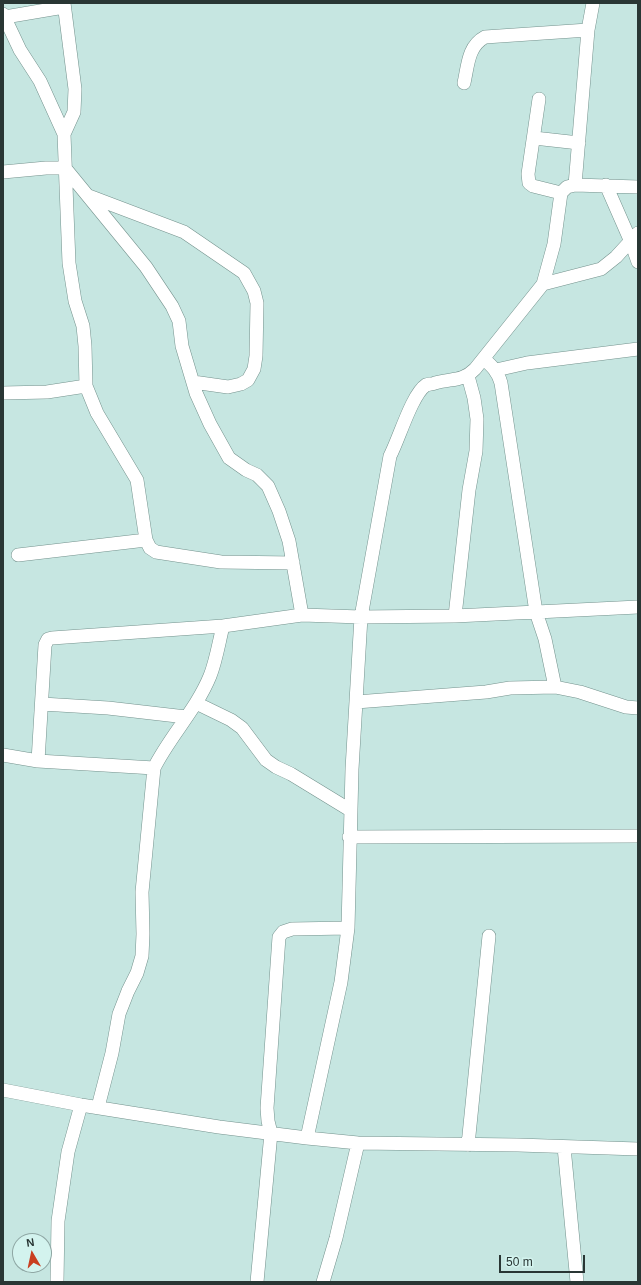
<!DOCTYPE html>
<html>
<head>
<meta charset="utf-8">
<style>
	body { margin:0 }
	#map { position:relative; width:641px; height:1285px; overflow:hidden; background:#c6e6e1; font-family:Arial,sans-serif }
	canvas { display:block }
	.frame { position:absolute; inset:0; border:4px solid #293634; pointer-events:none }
	.north { position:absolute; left:12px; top:1233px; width:40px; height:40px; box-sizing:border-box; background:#d3f3ee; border:1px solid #8fa7a4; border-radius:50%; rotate:351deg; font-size:11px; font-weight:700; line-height:16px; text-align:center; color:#293634 }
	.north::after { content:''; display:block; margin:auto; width:14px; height:18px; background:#c93f20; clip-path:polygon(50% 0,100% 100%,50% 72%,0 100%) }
	.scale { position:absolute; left:499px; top:1255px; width:86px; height:18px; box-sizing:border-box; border:2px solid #293634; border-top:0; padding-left:5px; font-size:12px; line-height:14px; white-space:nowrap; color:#293634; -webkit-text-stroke:3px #d3f3ee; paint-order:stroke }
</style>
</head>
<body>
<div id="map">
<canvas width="641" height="1285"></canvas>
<div class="frame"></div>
<div class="north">N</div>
<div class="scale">50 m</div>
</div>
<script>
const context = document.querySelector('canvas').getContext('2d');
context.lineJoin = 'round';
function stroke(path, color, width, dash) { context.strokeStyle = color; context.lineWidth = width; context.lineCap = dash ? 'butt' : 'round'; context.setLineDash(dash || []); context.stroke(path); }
const street = new Path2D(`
	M 64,3 L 75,89 L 74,112 L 64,134
	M 3,14 L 20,50 L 40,81 L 64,134 L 69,263 L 75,301 L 83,326 L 85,346 L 86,386 L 97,413 L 137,480 L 146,540 L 150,548 L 156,552 L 221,562 L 293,563
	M 5,17 L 64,7
	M 464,83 C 468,65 468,46 485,37 L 588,30
	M 539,99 L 528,174 L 529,183 L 533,186 L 561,193
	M 534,138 L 579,143
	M 3,172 L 46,168 L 65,168 L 146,267 L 172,306 L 179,321 L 182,346 L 196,393 L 210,424 L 229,458 L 246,470 L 257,475 L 268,486 L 279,511 L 289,541 L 302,615
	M 575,185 L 588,30 L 593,3
	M 606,185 L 631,242 L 638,262
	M 89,196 L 184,232 L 244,273 L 254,291 L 257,303 L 256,356 L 254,369 L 248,380 L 241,384 L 228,387 L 193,382
	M 543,284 L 601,269 L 616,257 L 638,233
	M 484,359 C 492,366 498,372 501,383 L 536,612 L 545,639 L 555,687
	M 496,370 L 527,363 L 638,349
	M 3,393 L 47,392 L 86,386
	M 18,555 L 146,540
	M 455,616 L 469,490 L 476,451 L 477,419 L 474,398 L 468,376
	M 356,702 L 486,692 L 510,688 L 555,687 L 580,692 L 626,707 L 638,708
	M 196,703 L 231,720 L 242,728 L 266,760 L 276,767 L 291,774 L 350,810
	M 42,704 L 108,708 L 186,717
	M 3,755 L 38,761 L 154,768
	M 38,761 L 45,645 L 48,639 L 52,638 L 223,626 L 302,615 L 361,617 L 455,616 L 638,607
	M 349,837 L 638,836
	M 3,1090 L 81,1105 L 219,1127 L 307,1138 L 358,1143 L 518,1145 L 638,1149
	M 98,1107 L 112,1053 L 119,1014 L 128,991 L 137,973 L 142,956 L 143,934 L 142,892 L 154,768 C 170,736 196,710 210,676 C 216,661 219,642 223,626
	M 307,1138 L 341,982 L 348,928 L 352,769 L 361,617 L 390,456 C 399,439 412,394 426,385 C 429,384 433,384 435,383 C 452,378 462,382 475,369 L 543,284 L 554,244 L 561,193 L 567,187 L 575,185 L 638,187
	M 468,1145 L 489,936
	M 564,1147 L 577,1282
	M 57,1282 L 58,1221 L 68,1152 L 81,1105
	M 257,1282 L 271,1133 L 268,1121 L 267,1108 L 279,937 L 283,932 L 292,929 L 348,928
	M 323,1282 L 336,1238 L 358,1143`);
stroke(street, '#74928d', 14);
stroke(street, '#fff', 13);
</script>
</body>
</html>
